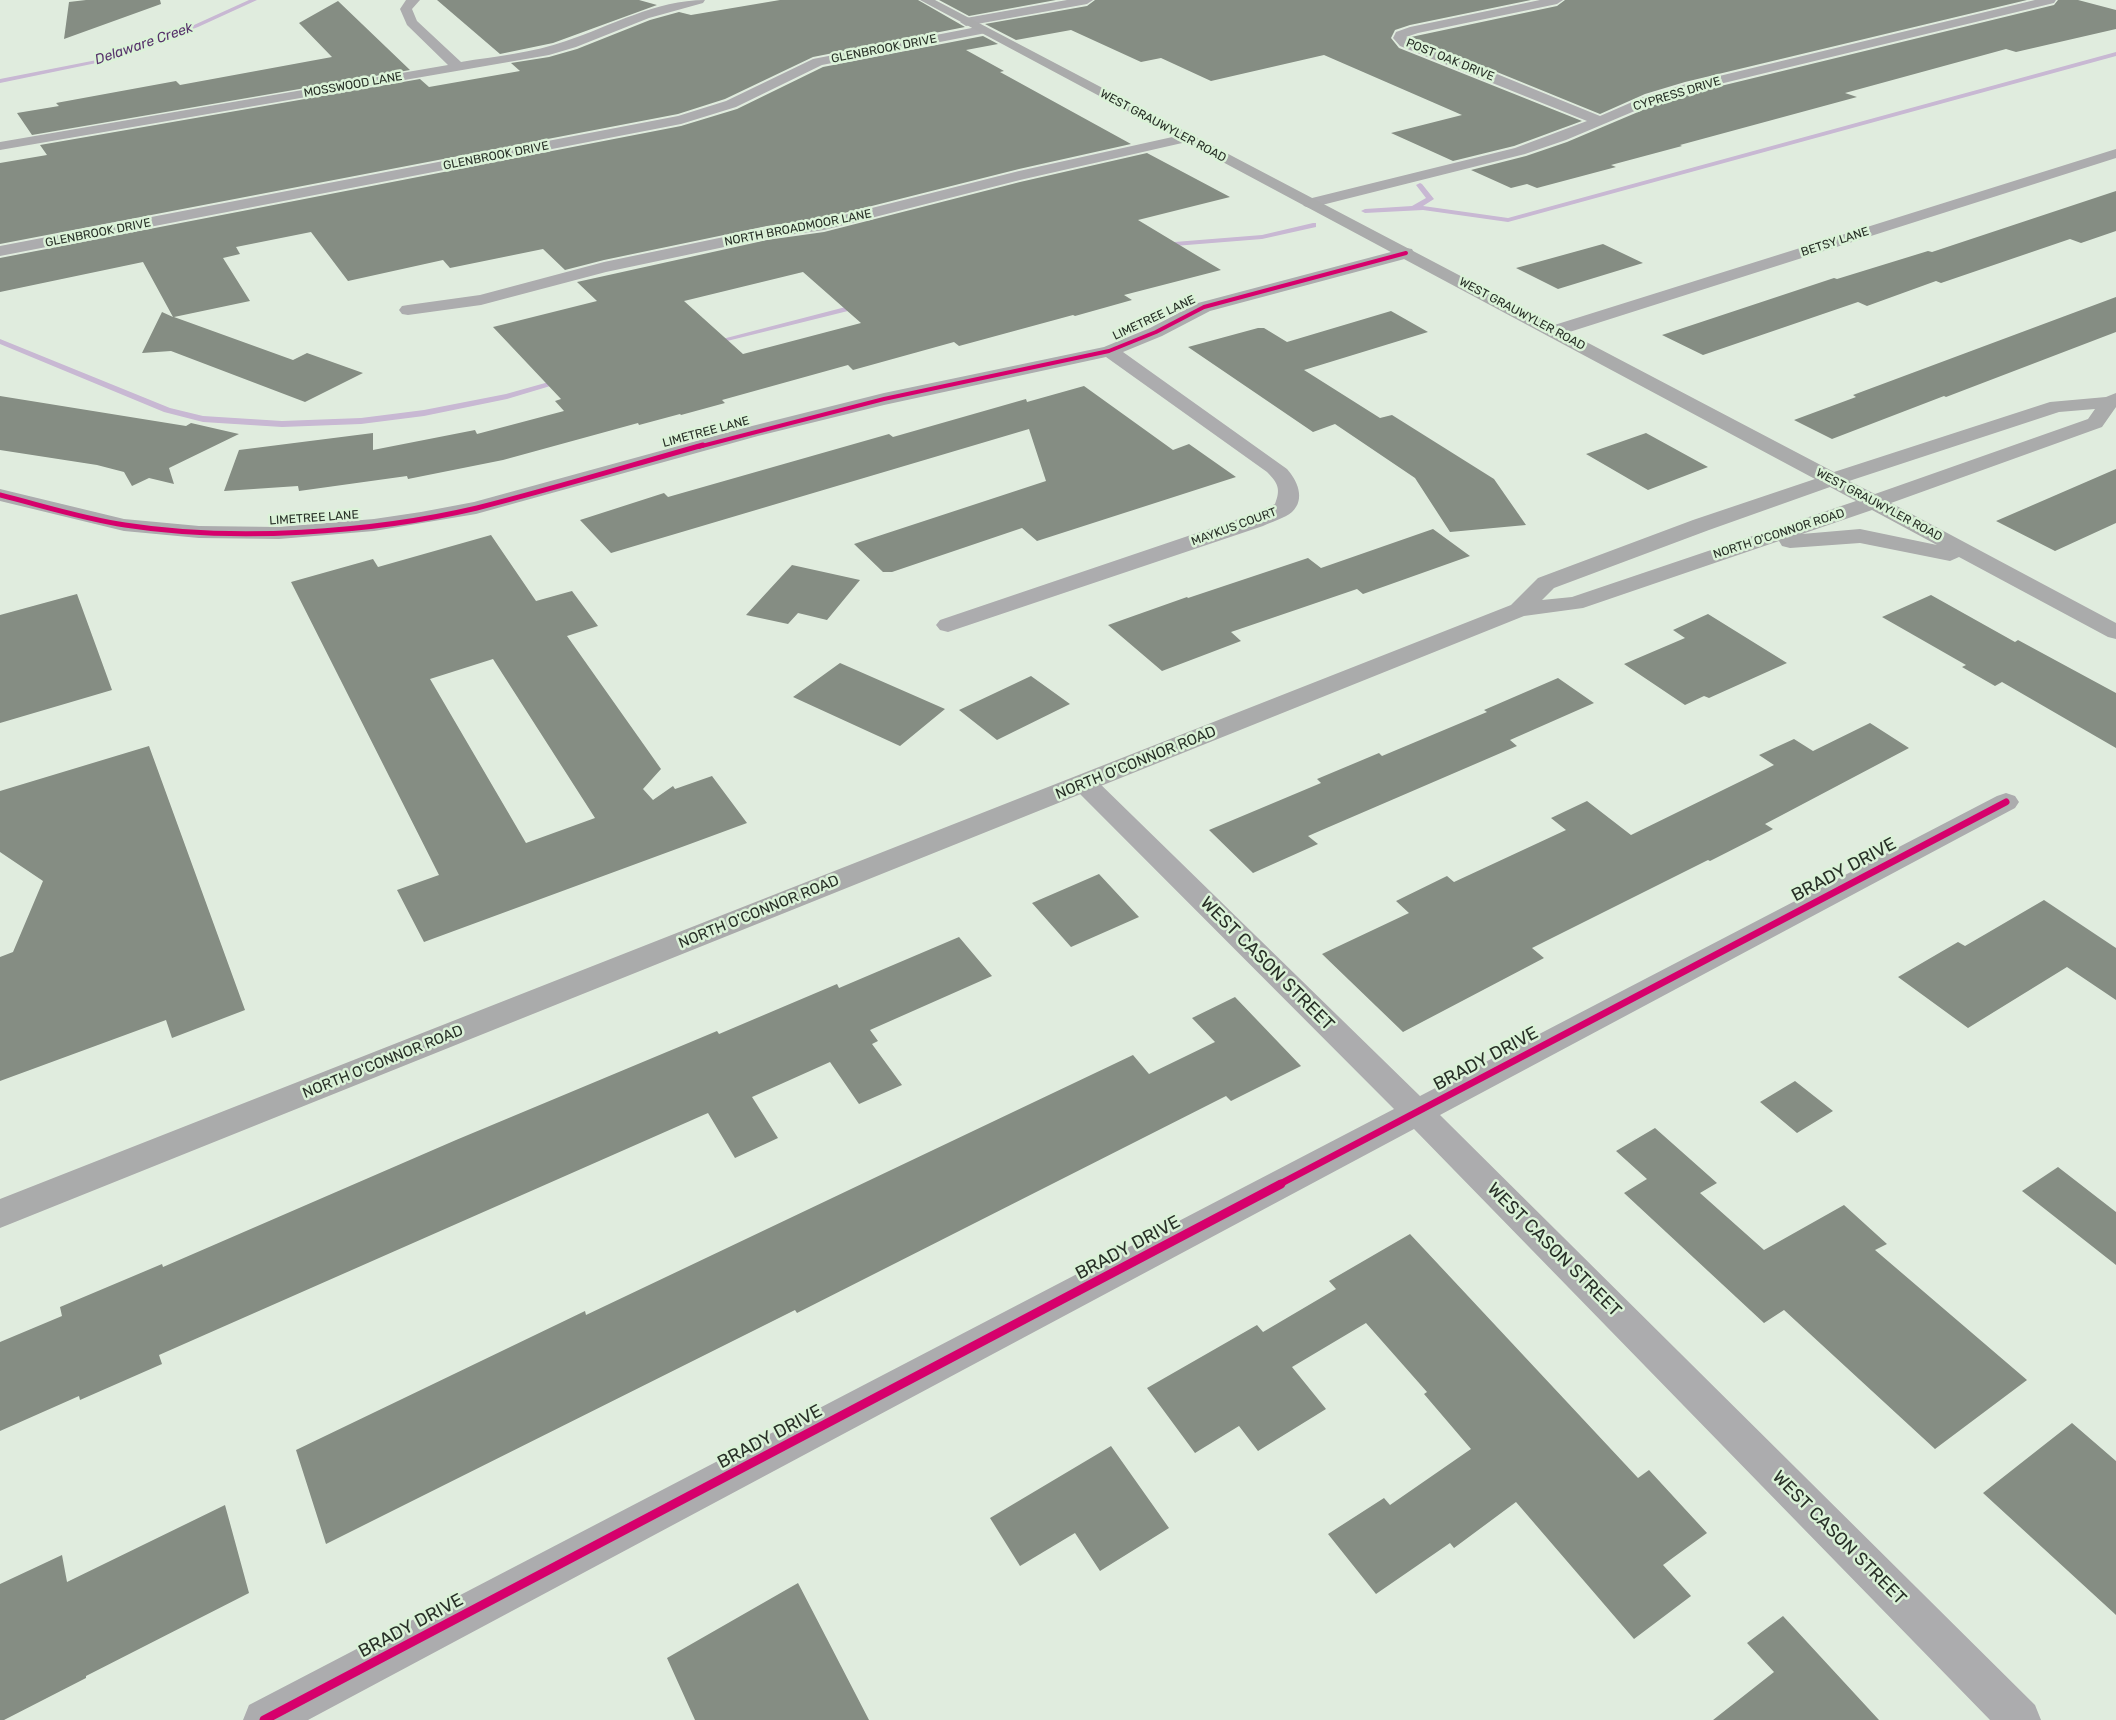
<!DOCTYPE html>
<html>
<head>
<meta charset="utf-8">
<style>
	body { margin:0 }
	canvas { display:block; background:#e0ecde }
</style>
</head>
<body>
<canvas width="2116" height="1720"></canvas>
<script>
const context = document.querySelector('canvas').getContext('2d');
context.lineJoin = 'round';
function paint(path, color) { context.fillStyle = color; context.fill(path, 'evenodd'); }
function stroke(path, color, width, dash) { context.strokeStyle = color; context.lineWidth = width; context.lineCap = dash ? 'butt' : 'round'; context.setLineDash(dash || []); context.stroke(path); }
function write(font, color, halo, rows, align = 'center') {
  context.font = font + ' Rubik,sans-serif'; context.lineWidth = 5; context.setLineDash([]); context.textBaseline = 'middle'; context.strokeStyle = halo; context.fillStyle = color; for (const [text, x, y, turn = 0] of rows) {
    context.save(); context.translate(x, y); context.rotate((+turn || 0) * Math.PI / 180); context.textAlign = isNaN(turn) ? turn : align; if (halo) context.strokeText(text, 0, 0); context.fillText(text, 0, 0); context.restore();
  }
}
paint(new Path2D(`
	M 249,0 L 257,0 L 198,27 L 111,60 L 0,83 L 0,79 L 107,58 L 194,25 Z
	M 2116,52 L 2116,56 L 1508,222 L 1423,210 L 1365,213 L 1361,211 L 1365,209 L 1412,206 L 1426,198 L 1416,185 L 1420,183 L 1422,184 L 1434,199 L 1423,206 L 1508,218 Z
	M 1313,223 L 1316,223 L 1316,227 L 1262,239 L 1162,247 L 1158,245 L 1162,243 L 1262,235 Z
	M 861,303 L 865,305 L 864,307 L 711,345 L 707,343 Z
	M 0,339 L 170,408 L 203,416 L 282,421 L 361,418 L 424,410 L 506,394 L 563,378 L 567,381 L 507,399 L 424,416 L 361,424 L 282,427 L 203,422 L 164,412 L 0,344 Z`), '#c8b8d3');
paint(new Path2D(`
	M 86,0 L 160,0 L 161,4 L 64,39 L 69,2 Z
	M 437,0 L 639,0 L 657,5 L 553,43 L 500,54 Z
	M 780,0 L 918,0 L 965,27 L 813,57 L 725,99 L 678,114 L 0,244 L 0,163 L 47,155 L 40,145 L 420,79 L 429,87 L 520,71 L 511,63 L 549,57 L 577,49 L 650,20 L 679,12 L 691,15 Z
	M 939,0 L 1056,0 L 969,16 Z
	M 1095,0 L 1531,0 L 1410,25 L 1395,30 L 1391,38 L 1399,48 L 1582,121 L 1514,146 L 1453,161 L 1391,133 L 1462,115 L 1324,55 L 1211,81 L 1161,58 L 1141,62 L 1071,30 L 1016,40 L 985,24 L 1087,6 Z
	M 1565,0 L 2027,0 L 1685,82 L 1645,94 L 1600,114 L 1411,37 L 1557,6 Z
	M 2058,0 L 2078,0 L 2116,10 L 2116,29 L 2016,52 L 2006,49 L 1845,93 L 1857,97 L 1680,145 L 1682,146 L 1611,165 L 1616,167 L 1537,188 L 1527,184 L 1511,188 L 1471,170 L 1526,156 L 1567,142 L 1657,104 L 1696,92 L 2054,5 Z
	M 338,1 L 410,70 L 32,135 L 17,113 L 59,106 L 56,103 L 176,81 L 180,85 L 332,57 L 299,23 Z
	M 983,36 L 998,44 L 966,50 L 1004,71 L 1000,72 L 1131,144 L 1019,169 L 824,218 L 767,226 L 604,260 L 565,270 L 543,249 L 450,268 L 443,260 L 348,281 L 311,232 L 236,247 L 240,254 L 223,258 L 250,301 L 174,317 L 293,360 L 307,353 L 363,373 L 305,402 L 171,351 L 142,353 L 162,312 L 173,317 L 143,262 L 0,292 L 0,258 L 681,126 L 737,109 L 823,67 Z
	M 1147,153 L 1230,197 L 1138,220 L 1221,270 L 1124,295 L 1132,300 L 1075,316 L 1073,315 L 959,346 L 954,342 L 853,370 L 848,365 L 722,400 L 725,403 L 681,415 L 680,414 L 639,425 L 638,423 L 503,460 L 408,479 L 407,476 L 299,491 L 298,486 L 224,491 L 239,450 L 373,433 L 373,450 L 475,430 L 477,434 L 564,411 L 555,401 L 561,399 L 493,327 L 597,301 L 577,282 L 767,240 L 824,232 L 1020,182 ZM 803,272 L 861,323 L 743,354 L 684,301 Z
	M 2116,191 L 2116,231 L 2081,243 L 2070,239 L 1941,283 L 1936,281 L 1867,306 L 1858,302 L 1703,355 L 1662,335 L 1834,278 L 1837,279 L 1928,251 L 1932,252 Z
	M 1603,244 L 1643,263 L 1558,289 L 1516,268 Z
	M 2116,297 L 2116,332 L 1946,397 L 1944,396 L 1832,439 L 1794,420 L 1856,397 L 1853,395 Z
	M 1391,311 L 1428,332 L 1304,370 L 1380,418 L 1392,415 L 1494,479 L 1526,525 L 1450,532 L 1415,478 L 1335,424 L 1313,432 L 1188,347 L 1258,328 L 1264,328 L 1287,342 Z
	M 1084,386 L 1173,450 L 1189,444 L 1236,477 L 1037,541 L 1022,528 L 892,572 L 883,572 L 854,544 L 1046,481 L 1029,429 L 611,553 L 580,520 L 664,493 L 668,497 L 889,434 L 893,437 L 1026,399 L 1027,402 Z
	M 0,396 L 186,426 L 191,423 L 239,434 L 169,468 L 174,484 L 149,478 L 132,486 L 124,472 L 97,465 L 0,450 Z
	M 1646,433 L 1708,467 L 1648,490 L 1586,454 Z
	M 2116,469 L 2116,523 L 2055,551 L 1996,521 Z
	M 1433,529 L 1470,556 L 1363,594 L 1357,589 L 1231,632 L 1241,641 L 1162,671 L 1108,625 L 1187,597 L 1188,598 L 1308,558 L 1321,568 Z
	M 491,535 L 536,601 L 572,591 L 598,626 L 567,636 L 661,769 L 643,789 L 653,800 L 673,786 L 675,789 L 712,776 L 747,823 L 424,942 L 397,890 L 439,875 L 291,582 L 373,559 L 378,567 ZM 493,659 L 595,818 L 526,843 L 430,679 Z
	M 792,565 L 860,580 L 827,620 L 798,613 L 788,624 L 746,615 Z
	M 77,594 L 112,690 L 0,723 L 0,615 Z
	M 1931,595 L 2015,642 L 2018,640 L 2116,693 L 2116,748 L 2002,682 L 1995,686 L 1962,667 L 1966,665 L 1882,617 Z
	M 1708,614 L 1787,663 L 1709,698 L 1704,696 L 1685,705 L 1624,664 L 1685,638 L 1673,630 Z
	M 840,663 L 945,709 L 900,746 L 793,697 Z
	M 1031,676 L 1070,704 L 997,740 L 959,710 Z
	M 1558,678 L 1594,703 L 1510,740 L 1517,746 L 1308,836 L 1318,844 L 1253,873 L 1209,830 L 1321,783 L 1317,779 L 1379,753 L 1382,756 L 1487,712 L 1484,710 Z
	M 1870,723 L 1909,748 L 1765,824 L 1773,829 L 1710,861 L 1708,860 L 1532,948 L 1544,958 L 1403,1032 L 1322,954 L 1409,913 L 1396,901 L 1447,876 L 1454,882 L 1566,830 L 1551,818 L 1587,801 L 1631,835 L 1774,765 L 1759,755 L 1794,739 L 1813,751 Z
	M 149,746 L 245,1010 L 172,1038 L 166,1020 L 0,1081 L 0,957 L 13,952 L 43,881 L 0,852 L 0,791 Z
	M 1099,874 L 1139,917 L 1071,947 L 1032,903 Z
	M 2044,900 L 2116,948 L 2116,1000 L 2067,967 L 1968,1028 L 1898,977 L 1958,942 L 1965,946 Z
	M 959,937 L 992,976 L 870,1030 L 878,1041 L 872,1044 L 902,1085 L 859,1104 L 830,1062 L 752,1097 L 778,1138 L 735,1158 L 708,1113 L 159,1355 L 162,1364 L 80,1400 L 79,1396 L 0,1431 L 0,1342 L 62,1316 L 60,1307 L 162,1264 L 163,1267 L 456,1140 L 717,1031 L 719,1034 L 837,984 L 839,988 Z
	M 1235,997 L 1301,1066 L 1231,1101 L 1226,1096 L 797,1313 L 795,1310 L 326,1544 L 296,1450 L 585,1311 L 586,1315 L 1133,1055 L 1149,1074 L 1215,1042 L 1192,1018 Z
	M 1795,1081 L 1833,1111 L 1797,1133 L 1760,1102 Z
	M 1655,1128 L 1717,1183 L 1700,1193 L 1764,1250 L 1844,1205 L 1887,1244 L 1875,1250 L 2027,1380 L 1935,1449 L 1784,1310 L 1764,1323 L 1624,1193 L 1647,1179 L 1616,1151 Z
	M 2058,1167 L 2116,1212 L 2116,1265 L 2022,1191 Z
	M 1410,1234 L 1638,1478 L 1649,1470 L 1707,1533 L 1663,1565 L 1691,1596 L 1634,1639 L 1516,1502 L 1454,1548 L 1450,1543 L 1376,1594 L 1328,1534 L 1384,1498 L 1390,1505 L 1471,1449 L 1424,1394 L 1427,1392 L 1366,1323 L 1292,1367 L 1326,1409 L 1258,1451 L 1239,1426 L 1195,1453 L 1147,1388 L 1257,1325 L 1263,1332 L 1336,1289 L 1329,1281 Z
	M 2072,1423 L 2116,1461 L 2116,1615 L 1983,1493 Z
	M 1111,1446 L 1169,1528 L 1100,1571 L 1075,1533 L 1020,1566 L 990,1518 Z
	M 225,1505 L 249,1593 L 86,1676 L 86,1678 L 4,1720 L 0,1720 L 0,1584 L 62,1555 L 67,1582 Z
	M 798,1583 L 869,1720 L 695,1720 L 667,1658 Z
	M 1783,1616 L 1879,1720 L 1713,1720 L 1774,1672 L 1747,1643 Z`), '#858d83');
paint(new Path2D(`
	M 406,0 L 420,0 L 412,9 L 417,21 L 461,62 C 496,56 533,53 566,41 C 611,26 656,0 705,0 L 703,3 L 649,18 L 576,47 L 549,55 L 0,150 L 0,142 L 448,65 L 407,25 L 400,9 Z
	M 1067,0 L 1093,0 L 1087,4 L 966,26 L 960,22 L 966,18 Z
	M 1540,0 L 1563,0 L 1557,4 L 1418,33 L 1406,37 L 1600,116 L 1646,96 L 1686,84 L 2035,0 L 2056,0 L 2054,3 L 1695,90 L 1656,102 L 1566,140 L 1525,154 L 1310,208 L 1304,206 L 1302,203 L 1304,200 L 1515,148 L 1587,121 L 1400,46 L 1393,38 L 1396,32 L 1410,27 Z
	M 982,26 L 986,27 L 988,30 L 986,33 L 822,65 L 736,107 L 681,124 L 0,256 L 0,246 L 678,116 L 726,101 L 813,59 Z
	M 1186,134 L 1191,135 L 1193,138 L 1191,141 L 1020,180 L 824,230 L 767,238 L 606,272 L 481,305 L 408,315 L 402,314 L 399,310 L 402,306 L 408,305 L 480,295 L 604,262 L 767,228 L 824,220 L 1019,171 Z
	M 2116,149 L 2116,158 L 1560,335 L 1554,336 L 1548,335 L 1545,331 L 1548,327 Z
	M 1406,248 L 1412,249 L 1414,253 L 1412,257 L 1210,311 L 1162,336 L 1123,352 L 1287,469 C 1297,480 1306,499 1292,512 C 1285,518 1271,522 1263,526 L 948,632 L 940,630 L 936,625 L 940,620 L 1247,516 L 1275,504 C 1281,489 1278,483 1267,472 L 1106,357 L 884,405 L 758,436 L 476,514 L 374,531 L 279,539 L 199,538 L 124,531 L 0,501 L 0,489 L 124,519 L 199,526 L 279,527 L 374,519 L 421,512 L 474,502 L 744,428 L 884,393 L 1104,347 L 1150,328 L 1198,303 Z
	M 1084,775 L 1093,777 L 1420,1096 L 1997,796 L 2006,793 L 2015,796 L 2019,802 L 2015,808 L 1440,1115 L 2035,1705 L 2041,1720 L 1990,1720 L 1414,1129 L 308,1720 L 243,1720 L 249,1705 L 1394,1109 L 1075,789 L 1071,783 L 1075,777 Z`), '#acacae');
paint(new Path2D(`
	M 920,0 L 935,0 L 1834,472 L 2050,402 L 2106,397 L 2116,393 L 2116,407 L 2102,427 L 1891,503 L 2116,623 L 2116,639 L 2108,637 L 1959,557 L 1950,561 L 1860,543 L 1790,548 L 1782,546 L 1779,541 L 1583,608 L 1524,616 L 0,1228 L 0,1199 L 1511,605 L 1538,578 L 1693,520 L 1815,479 ZM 2095,409 L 2088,419 L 1875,494 L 1849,481 L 2059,412 ZM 1830,487 L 1856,501 L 1572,597 L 1542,600 L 1554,588 L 1709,530 ZM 1872,510 L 1937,545 L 1860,529 L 1802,534 Z`), '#aaabab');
stroke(new Path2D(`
	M 698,447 L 884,399 L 1109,351 L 1156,332 L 1204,307 L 1406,253`), '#d6006c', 4);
stroke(new Path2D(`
	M 0,495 C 40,505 84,519 125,525 C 233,542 371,533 477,508 C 553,489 628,466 703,445`), '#d6006c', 5);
stroke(new Path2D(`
	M 1278,1185 L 2006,802`), '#d6006c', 7);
stroke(new Path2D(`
	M 264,1720 L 1281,1184`), '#d6006c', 9);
write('12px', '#283027', '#dbf2d8', [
	["GLENBROOK DRIVE",884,49,-11],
	["POST OAK DRIVE",1450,60,22],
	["MOSSWOOD LANE",353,85,-10],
	["CYPRESS DRIVE",1677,94,-17],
	["WEST GRAUWYLER ROAD",1163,126,28],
	["GLENBROOK DRIVE",496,156,-11],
	["NORTH BROADMOOR LANE",798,228,-11],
	["GLENBROOK DRIVE",98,233,-11],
	["BETSY LANE",1835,242,-18],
	["WEST GRAUWYLER ROAD",1522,314,28],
	["LIMETREE LANE",1154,318,-25],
	["LIMETREE LANE",706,432,-15],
	["WEST GRAUWYLER ROAD",1879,505,28],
	["LIMETREE LANE",314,518,-4],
	["MAYKUS COURT",1234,527,-20],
	["NORTH O'CONNOR ROAD",1779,534,-18]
]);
write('italic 14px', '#57336b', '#dbf2d8', [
	["Delaware Creek",144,44,-19]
]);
write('15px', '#283027', '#dbf2d8', [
	["NORTH O'CONNOR ROAD",1136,763,-22],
	["NORTH O'CONNOR ROAD",759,912,-22],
	["NORTH O'CONNOR ROAD",383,1062,-22]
]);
write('18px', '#283027', '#dbf2d8', [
	["BRADY DRIVE",1844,870,-28],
	["WEST CASON STREET",1267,964,45],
	["BRADY DRIVE",1486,1059,-28],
	["BRADY DRIVE",1128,1248,-28],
	["WEST CASON STREET",1554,1250,45],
	["BRADY DRIVE",770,1437,-28],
	["WEST CASON STREET",1839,1538,45],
	["BRADY DRIVE",411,1626,-28]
]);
</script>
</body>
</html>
